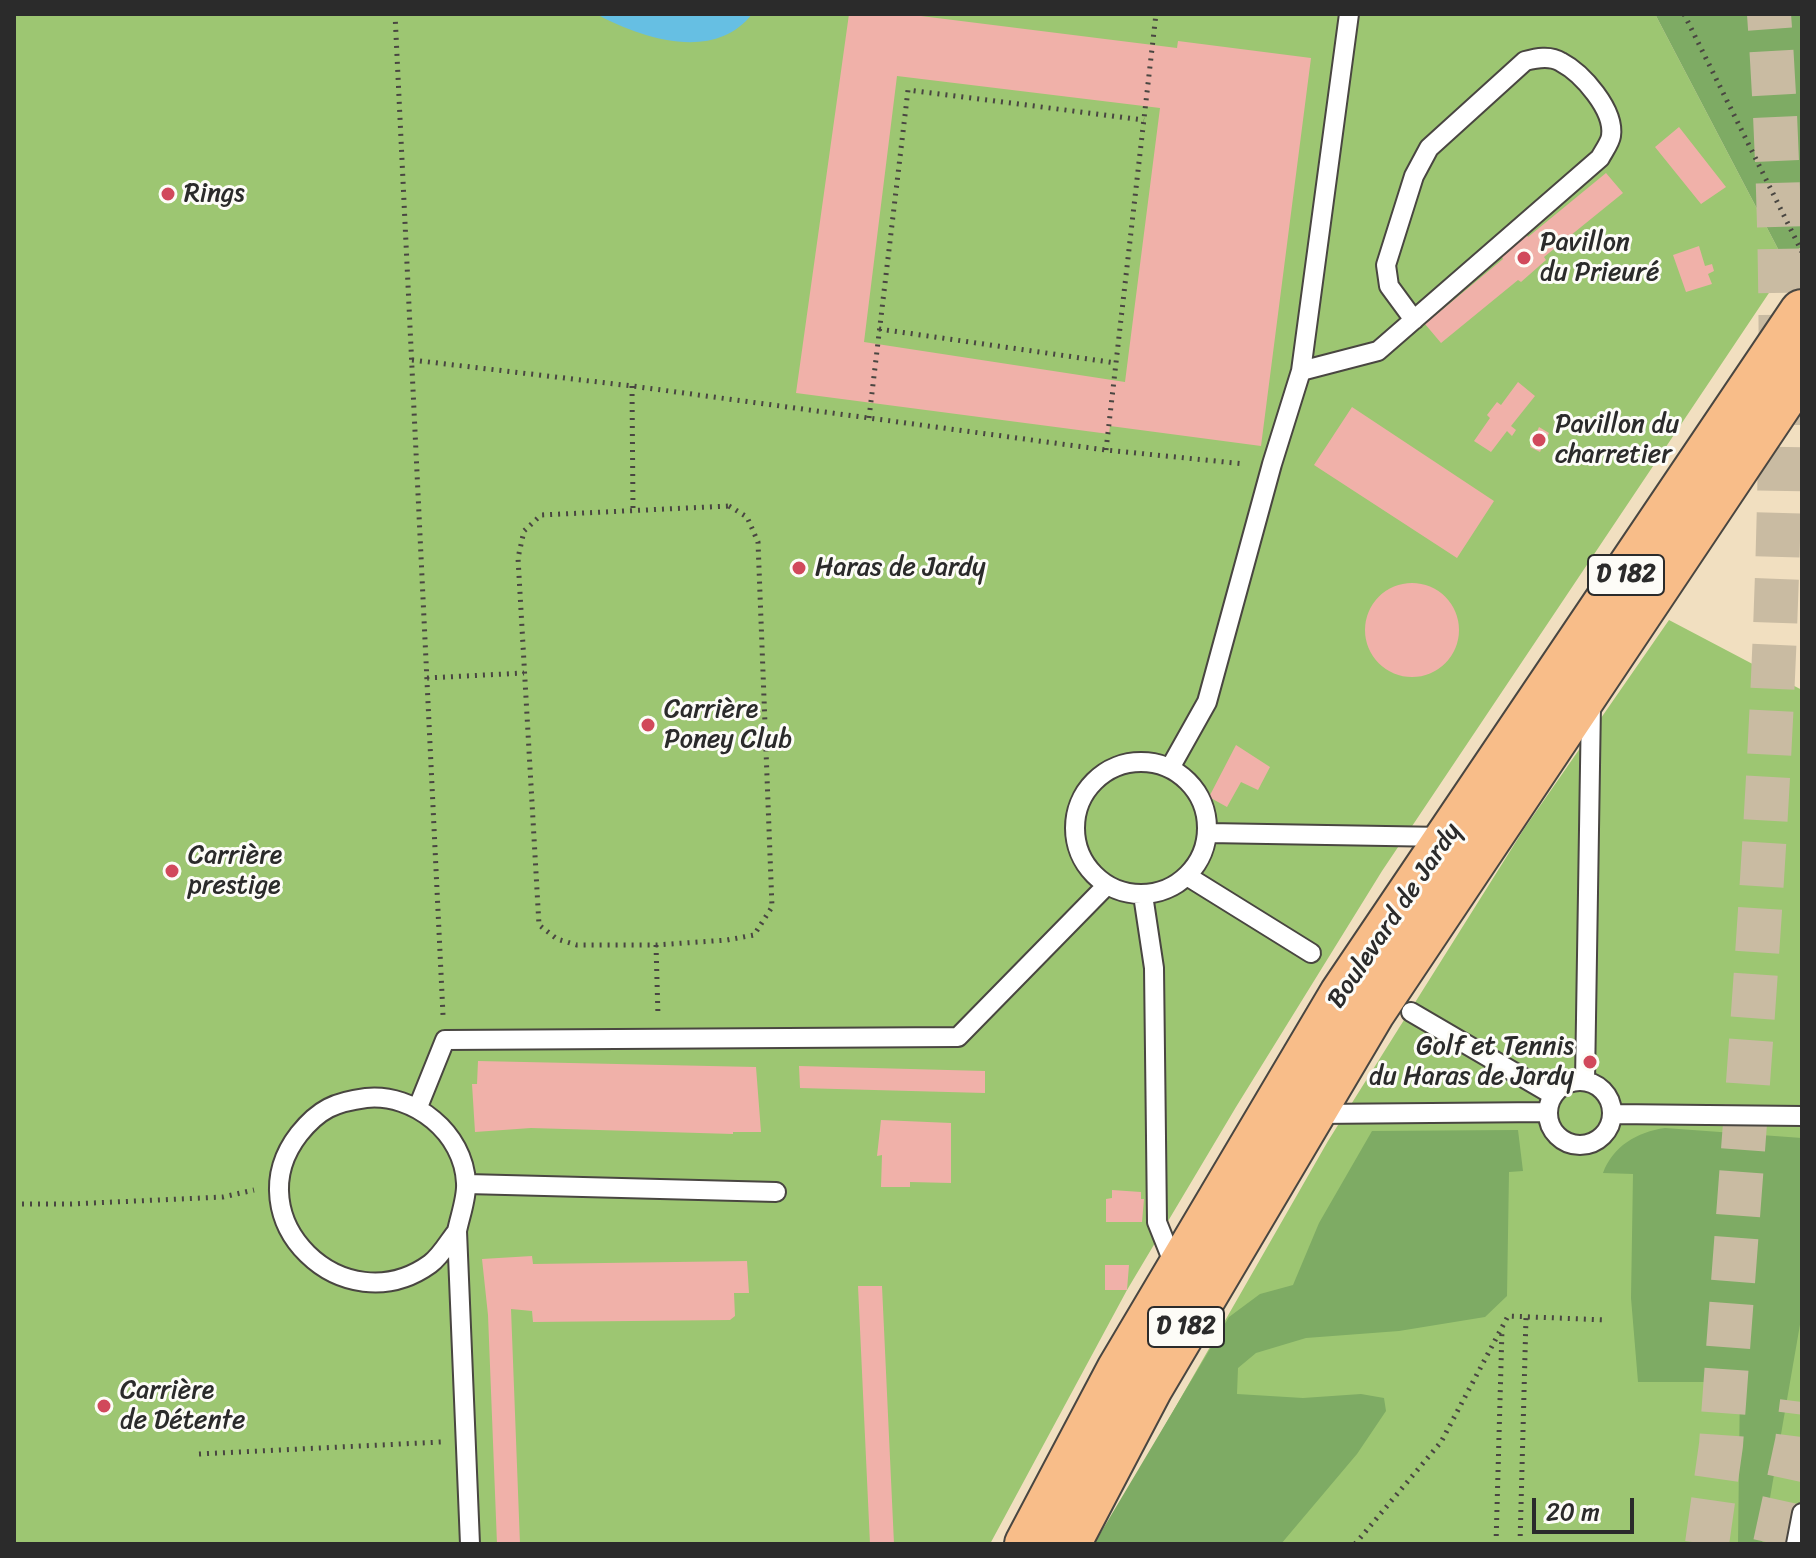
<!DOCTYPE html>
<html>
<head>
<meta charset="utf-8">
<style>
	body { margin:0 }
	#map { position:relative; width:1816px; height:1558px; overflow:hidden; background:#f1dfc0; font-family:Sriracha,sans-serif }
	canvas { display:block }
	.frame { position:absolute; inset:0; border:16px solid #2b2b2b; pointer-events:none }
	.scale { position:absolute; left:1532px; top:1498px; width:102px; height:36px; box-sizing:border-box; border:4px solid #2b2b2b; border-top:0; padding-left:10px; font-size:24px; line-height:28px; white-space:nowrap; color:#2b2b2b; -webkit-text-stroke:6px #fdfcf7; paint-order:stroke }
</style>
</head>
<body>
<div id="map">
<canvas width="1816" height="1558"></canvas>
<div class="frame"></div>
<div class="scale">20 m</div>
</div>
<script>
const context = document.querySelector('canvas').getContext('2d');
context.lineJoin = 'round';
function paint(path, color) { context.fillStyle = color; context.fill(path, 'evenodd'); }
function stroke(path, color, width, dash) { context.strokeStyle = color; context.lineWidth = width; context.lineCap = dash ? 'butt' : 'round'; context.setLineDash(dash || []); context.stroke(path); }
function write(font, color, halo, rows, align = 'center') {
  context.font = font + ' Sriracha,sans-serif'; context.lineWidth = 6; context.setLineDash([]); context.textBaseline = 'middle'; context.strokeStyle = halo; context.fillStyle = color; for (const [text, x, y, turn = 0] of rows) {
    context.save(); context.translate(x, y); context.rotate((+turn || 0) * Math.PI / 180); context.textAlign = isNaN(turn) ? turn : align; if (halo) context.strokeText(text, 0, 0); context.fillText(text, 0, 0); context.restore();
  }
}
paint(new Path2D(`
	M 14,14 L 1655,14 L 1787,266 L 1382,871 L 1236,1107 L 1127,1290 L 990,1544 L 14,1544 Z
	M 1669,620 L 1802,690 L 1802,1544 L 1097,1544 L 1328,1141 L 1524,829 Z`), '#9dc672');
paint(new Path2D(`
	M 1655,14 L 1802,14 L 1802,245 L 1787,266 Z
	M 1665,1128 L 1802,1138 L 1802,1313 L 1762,1544 L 1738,1544 L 1740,1382 L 1638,1382 L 1631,1298 L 1633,1174 L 1603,1173 C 1613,1146 1637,1132 1665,1128 Z
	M 1518,1130 L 1523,1171 L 1509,1172 L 1507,1296 L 1485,1317 L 1399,1331 L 1306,1338 L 1256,1353 L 1238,1368 L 1237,1394 L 1303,1398 L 1361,1394 L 1384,1398 L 1386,1411 L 1357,1454 L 1281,1544 L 1094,1544 L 1229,1317 L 1260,1294 L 1293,1285 L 1319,1223 L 1372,1131 Z`), '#7eab64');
paint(new Path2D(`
	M 596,14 L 752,14 C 714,63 641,38 596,14 Z`), '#66bfe3');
paint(new Path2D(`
	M 849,14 L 905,14 L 1177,48 L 1178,41 L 1311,58 L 1261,446 L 1110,426 L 1109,434 L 796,393 ZM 897,76 L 1160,108 L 1125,382 L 864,342 Z
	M 1679,127 L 1726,187 L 1701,204 L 1655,147 Z
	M 1606,173 L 1623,193 L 1544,257 L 1546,260 L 1521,282 L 1518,280 L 1441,343 L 1425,324 L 1503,259 L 1501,255 L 1526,234 L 1528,237 Z
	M 1699,246 L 1705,266 L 1712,264 L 1714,271 L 1708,274 L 1712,284 L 1686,292 L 1673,255 Z
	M 1518,382 L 1535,396 L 1511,426 L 1516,430 L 1512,436 L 1507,431 L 1491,452 L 1474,441 L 1490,418 L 1487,415 L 1497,402 L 1501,405 Z
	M 1352,407 L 1494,501 L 1457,558 L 1314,465 Z
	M 1539,427 L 1549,433 L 1540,452 L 1530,447 Z
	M1365 630a47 47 0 1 1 94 0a47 47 0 1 1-94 0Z
	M 1236,745 L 1270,767 L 1258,790 L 1241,782 L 1227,807 L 1209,797 Z
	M 478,1061 L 756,1067 L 761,1132 L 733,1132 L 733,1134 L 531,1128 L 475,1132 L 472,1084 L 477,1084 Z
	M 799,1066 L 985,1071 L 985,1093 L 800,1088 Z
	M 881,1120 L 951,1123 L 951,1183 L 910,1182 L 910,1187 L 881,1187 L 882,1155 L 877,1156 Z
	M 1112,1190 L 1141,1192 L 1141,1199 L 1144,1199 L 1142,1222 L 1106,1222 L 1106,1199 L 1112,1198 Z
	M 532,1256 L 533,1264 L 747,1261 L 749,1293 L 734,1293 L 735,1316 L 730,1320 L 533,1322 L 532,1311 L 511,1309 L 520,1544 L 497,1544 L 488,1315 L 482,1259 Z
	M 1105,1265 L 1129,1265 L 1127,1290 L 1105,1290 Z
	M 858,1286 L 882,1286 L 894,1544 L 870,1544 Z`), '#f0b1a9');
stroke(new Path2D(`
	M 1707,1544 L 1721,1445 C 1755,969 1803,491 1769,14
	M 1775,1544 L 1797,1442 L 1802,1402`), '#c9bba2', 44, [44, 22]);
const service = new Path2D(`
	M 1301,371 L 1378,351 L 1600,158 C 1603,152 1610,143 1611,136 C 1615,110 1582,73 1561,62 C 1550,55 1536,58 1525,61 L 1429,148 L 1414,176 L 1386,265 L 1389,286 L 1414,320
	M1075 828a66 66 0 1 1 132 0a66 66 0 1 1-132 0Z
	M 1170,768 L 1207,702 L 1272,464 L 1301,371 L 1349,14
	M 1208,833 L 1445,837
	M 1187,876 L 1311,953
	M 1143,895 L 1154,968 L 1157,1222 L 1175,1267
	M 1411,1012 L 1553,1095
	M1548 1113a32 32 0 1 1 64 0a32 32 0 1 1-64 0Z
	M 1585,1081 L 1591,704
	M 418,1107 L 445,1040 L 958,1037 L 1107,885
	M 1315,1114 L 1547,1112
	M 1613,1114 L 1802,1116
	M 467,1184 L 776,1192
	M 457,1231 C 449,1241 441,1256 430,1264 C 344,1326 233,1219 299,1134 C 319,1109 335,1102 366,1098 C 414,1093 464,1133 466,1183 C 467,1198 460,1216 457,1231 L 470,1544
	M 1796,1544 L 1802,1513`);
const primary = new Path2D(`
	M 1027,1544 L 1119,1370 L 1342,994 L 1802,312
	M 1068,1544 L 1150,1388 L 1372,1013 L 1802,370`);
stroke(service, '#494641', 22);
stroke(primary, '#494641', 48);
stroke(new Path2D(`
	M 395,14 L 443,1015
	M 1684,14 L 1802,252
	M 879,329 L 1116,363
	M 412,360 L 632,386 L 1106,450 L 1245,464
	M 632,386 L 633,511
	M 869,418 L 908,90 L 1144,120
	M 1106,450 L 1156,14
	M 729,506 L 747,517 L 758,542 L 772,907 L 754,935 L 727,940 L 656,945 L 577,945 L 557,939 L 539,925 L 518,558 L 524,531 L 541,515 Z
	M 427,678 L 524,673
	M 656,945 L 658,1016
	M 14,1204 L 71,1204 L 223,1197 L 254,1190
	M 199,1454 L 441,1442
	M 1355,1544 L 1441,1442 L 1508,1316 L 1606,1320
	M 1496,1544 L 1502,1329
	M 1520,1544 L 1526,1317`), '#494641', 5, [2, 6]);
stroke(service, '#fff', 18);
stroke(primary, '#f8bd89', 44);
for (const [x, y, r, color] of [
	[168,194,8,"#d1495b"],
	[1524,258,8,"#d1495b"],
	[1539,440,8,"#d1495b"],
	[799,568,8,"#d1495b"],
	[648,725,8,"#d1495b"],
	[172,871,8,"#d1495b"],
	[1590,1062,8,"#d1495b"],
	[104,1406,8,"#d1495b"]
]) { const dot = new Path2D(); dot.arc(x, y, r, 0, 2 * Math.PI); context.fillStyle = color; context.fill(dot); stroke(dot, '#fdfcf7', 3); }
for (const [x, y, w] of [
	[1626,575,76],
	[1186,1327,76]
]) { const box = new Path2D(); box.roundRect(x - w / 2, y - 20, w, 40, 6); context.fillStyle = '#fdfcf7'; context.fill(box); stroke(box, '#2b2b2b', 2); }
write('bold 24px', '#2b2b2b', null, [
	["D 182",1626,575],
	["D 182",1186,1327]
]);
write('26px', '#2b2b2b', '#fdfcf7', [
	["Rings",184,194],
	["Pavillon",1540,243],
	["du Prieuré",1540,273],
	["Pavillon du",1555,425],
	["charretier",1555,455],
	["Haras de Jardy",815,568],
	["Carrière",664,710],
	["Poney Club",664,740],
	["Carrière",188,856],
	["prestige",188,886],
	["Golf et Tennis",1574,1047,"right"],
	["du Haras de Jardy",1574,1077,"right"],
	["Carrière",120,1391],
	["de Détente",120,1421]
], 'left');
write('26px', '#2b2b2b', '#fdfcf7', [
	["Boulevard de Jardy",1395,916,-56]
]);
</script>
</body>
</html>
